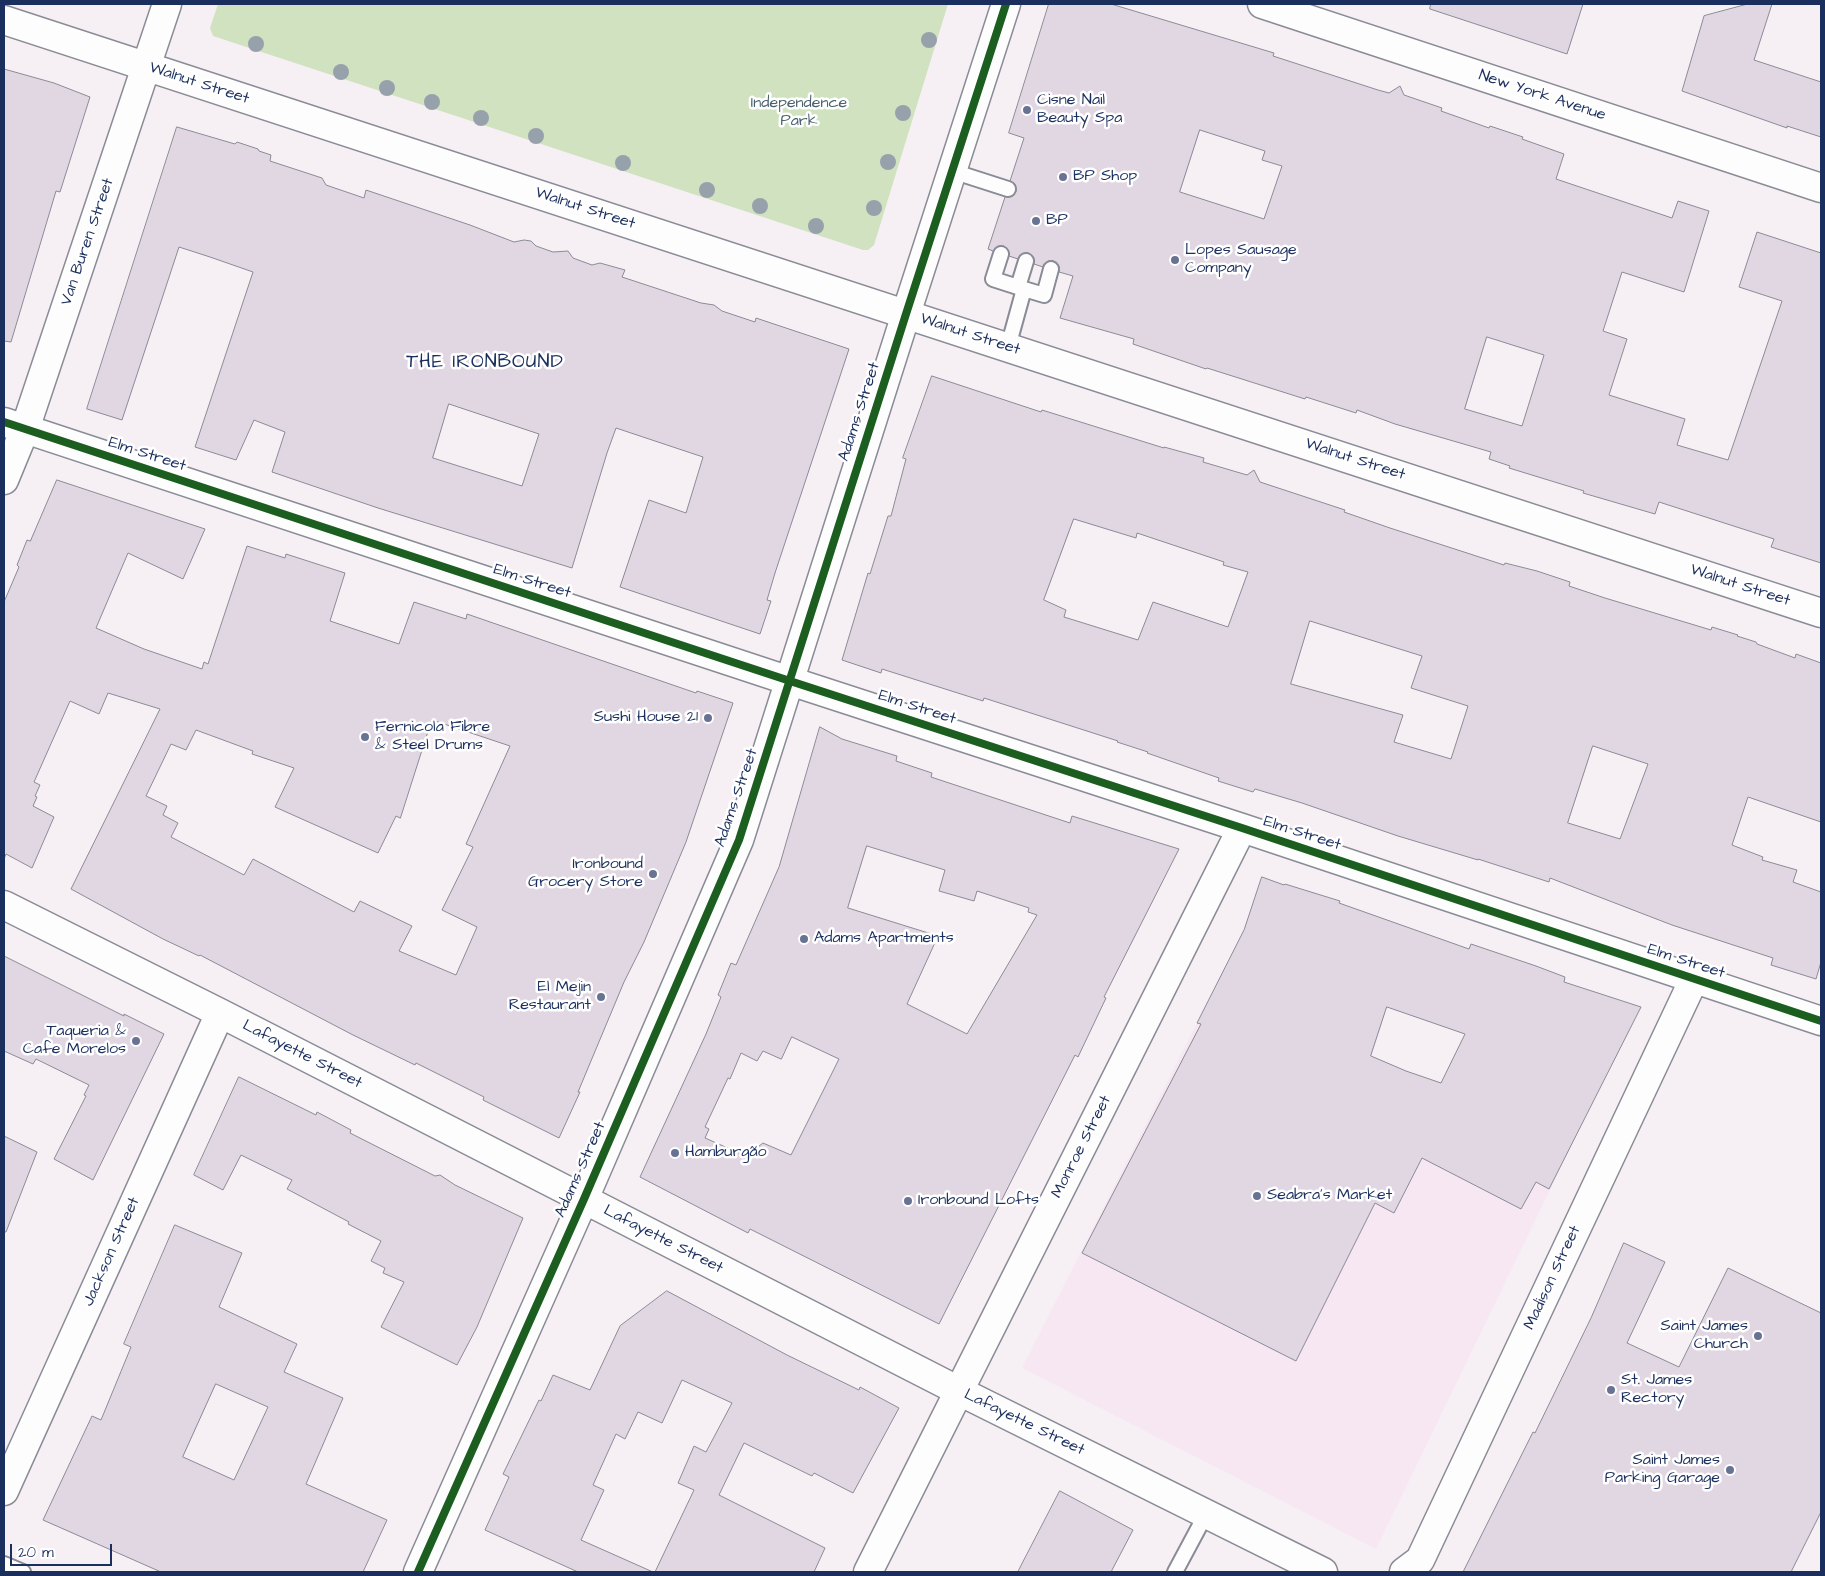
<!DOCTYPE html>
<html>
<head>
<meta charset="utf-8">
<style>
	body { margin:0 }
	#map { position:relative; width:1825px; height:1576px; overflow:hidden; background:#f6f0f5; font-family:"Architects Daughter",sans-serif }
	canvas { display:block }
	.frame { position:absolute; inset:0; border:5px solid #1b2f5e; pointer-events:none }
	.scale { position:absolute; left:10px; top:1544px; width:102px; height:22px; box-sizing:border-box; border:2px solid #1b2f5e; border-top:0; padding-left:6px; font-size:15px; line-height:18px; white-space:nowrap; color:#1b2f5e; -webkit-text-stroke:4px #fff; paint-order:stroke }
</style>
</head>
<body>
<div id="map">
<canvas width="1825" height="1576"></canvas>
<div class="frame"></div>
<div class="scale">20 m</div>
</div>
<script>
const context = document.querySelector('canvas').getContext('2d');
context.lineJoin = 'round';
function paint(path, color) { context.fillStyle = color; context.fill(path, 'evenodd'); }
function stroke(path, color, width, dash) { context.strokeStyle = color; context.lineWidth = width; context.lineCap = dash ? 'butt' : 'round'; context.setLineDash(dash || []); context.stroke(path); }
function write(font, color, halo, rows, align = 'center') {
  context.font = font + ' "Architects Daughter",sans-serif'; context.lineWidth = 5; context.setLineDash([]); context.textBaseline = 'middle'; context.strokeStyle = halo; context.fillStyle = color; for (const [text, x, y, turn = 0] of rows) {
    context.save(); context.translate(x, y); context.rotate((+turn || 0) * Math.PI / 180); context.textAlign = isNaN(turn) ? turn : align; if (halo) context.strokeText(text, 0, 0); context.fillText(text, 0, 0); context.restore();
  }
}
paint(new Path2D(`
	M 1197,1023 L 1431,1103 L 1466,1032 L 1596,1095 L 1376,1549 L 1022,1368 Z`), '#f6e7f3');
paint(new Path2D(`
	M 218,4 L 948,4 L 874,245 L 868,250 L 863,250 L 216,37 L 213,36 L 210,28 Z`), '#d0e2bf');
const building = new Path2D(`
	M 1049,4 L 1111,4 L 1274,53 L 1273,56 L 1378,90 L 1389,93 L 1400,86 L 1404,95 L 1442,108 L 1441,111 L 1489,128 L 1490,126 L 1523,137 L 1522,139 L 1564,154 L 1556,179 L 1672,218 L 1678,201 L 1709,211 L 1684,292 L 1622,272 L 1603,331 L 1627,339 L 1609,395 L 1685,419 L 1677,445 L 1728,460 L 1782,301 L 1739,287 L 1757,232 L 1821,253 L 1821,563 L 1771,547 L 1774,539 L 1659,502 L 1655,514 L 1583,493 L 1584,491 L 1509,468 L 1510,466 L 1489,459 L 1491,452 L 1395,424 L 1357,410 L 1356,413 L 1306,397 L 1305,399 L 1207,368 L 1206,369 L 1133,344 L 1134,339 L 1060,318 L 1073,276 L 1059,272 L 1059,266 L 1054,261 L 1048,261 L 1043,267 L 1034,264 L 1034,259 L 1029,253 L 1024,253 L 1018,259 L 1009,256 L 1009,252 L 1004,246 L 999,246 L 993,251 L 988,249 L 1005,197 L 1013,196 L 1016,191 L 1015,184 L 1010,181 L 1024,138 L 1009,133 ZM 1200,130 L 1265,151 L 1262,160 L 1282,166 L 1264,219 L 1180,192 ZM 1487,337 L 1544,355 L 1522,426 L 1465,409 Z
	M 1431,4 L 1583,4 L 1567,54 L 1430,9 Z
	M 1748,4 L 1772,4 L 1754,60 L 1821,82 L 1821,137 L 1787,126 L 1787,128 L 1682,91 L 1704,16 Z
	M 4,69 L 54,83 L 90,97 L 60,192 L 56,191 L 11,342 L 4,341 Z
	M 177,127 L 235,144 L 237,142 L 258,149 L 259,151 L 271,155 L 270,161 L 322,178 L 326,185 L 364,198 L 366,190 L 470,225 L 514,242 L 524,240 L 531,241 L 536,246 L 553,252 L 568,251 L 573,258 L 592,265 L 600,263 L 625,270 L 622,277 L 701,303 L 714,305 L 722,311 L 755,322 L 756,318 L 849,349 L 775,573 L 767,600 L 771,601 L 760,634 L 620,587 L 649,500 L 686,513 L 703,457 L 616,428 L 607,453 L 572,568 L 378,508 L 272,472 L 285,432 L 254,420 L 236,460 L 195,447 L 253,272 L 210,257 L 179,247 L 122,420 L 87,409 ZM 449,404 L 539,434 L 522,486 L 433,458 Z
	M 932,376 L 1041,412 L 1042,410 L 1164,448 L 1164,447 L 1204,458 L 1203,462 L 1247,475 L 1254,470 L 1260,482 L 1345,510 L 1344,512 L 1390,528 L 1504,565 L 1505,563 L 1537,571 L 1570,582 L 1569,586 L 1605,598 L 1711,630 L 1712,627 L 1738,635 L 1737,636 L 1756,642 L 1757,644 L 1795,658 L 1796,654 L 1821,663 L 1821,822 L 1748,797 L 1732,845 L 1763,857 L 1762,860 L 1797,870 L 1793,882 L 1821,892 L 1821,962 L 1816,979 L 1771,965 L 1773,958 L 1672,925 L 1550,878 L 1549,882 L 1478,859 L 1478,860 L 1398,836 L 1302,803 L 1255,789 L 1253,792 L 1218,781 L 1219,778 L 1147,753 L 1148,752 L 1117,742 L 1118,741 L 984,698 L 983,701 L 882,669 L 881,673 L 842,660 L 868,573 L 870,574 L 888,516 L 891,516 L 906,459 L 903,458 ZM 1074,519 L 1136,538 L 1137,533 L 1224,562 L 1223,565 L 1248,572 L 1228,627 L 1153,602 L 1138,640 L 1064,617 L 1066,610 L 1044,600 ZM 1310,621 L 1422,656 L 1411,688 L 1468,706 L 1451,759 L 1394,742 L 1403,715 L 1291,684 ZM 1593,746 L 1648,764 L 1620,839 L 1568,823 Z
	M 57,480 L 205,529 L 183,579 L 128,553 L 96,628 L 144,649 L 202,669 L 204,662 L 208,664 L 247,546 L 285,558 L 286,554 L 345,573 L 330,621 L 399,644 L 414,602 L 466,619 L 467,614 L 696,693 L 697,691 L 733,703 L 686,842 L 644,942 L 624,982 L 578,1092 L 580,1092 L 559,1138 L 483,1100 L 484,1097 L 416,1063 L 415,1065 L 353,1035 L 200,955 L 199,956 L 163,939 L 71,889 L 160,709 L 108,693 L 99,714 L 70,701 L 34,782 L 40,785 L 35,796 L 37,797 L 33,806 L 54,817 L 32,868 L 6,854 L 4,859 L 4,602 L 19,567 L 17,565 L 27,540 L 30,541 ZM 432,720 L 510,746 L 466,844 L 473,847 L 442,910 L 477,927 L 456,975 L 399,951 L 412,926 L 360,901 L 354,912 L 253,859 L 244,875 L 171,837 L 178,823 L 163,815 L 167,806 L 146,796 L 171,744 L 186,750 L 196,730 L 253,751 L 252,754 L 294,768 L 275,807 L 378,853 L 396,816 L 400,818 Z
	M 820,727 L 842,739 L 897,756 L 896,761 L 932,773 L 931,777 L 1070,823 L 1072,816 L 1179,849 L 1104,997 L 1106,998 L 1078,1057 L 1075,1055 L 939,1324 L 750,1229 L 748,1233 L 640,1177 L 706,1034 L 721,997 L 718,995 L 731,963 L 736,965 L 779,867 ZM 867,846 L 945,870 L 939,891 L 974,901 L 977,891 L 1029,908 L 1028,912 L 1037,915 L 967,1034 L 907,1004 L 938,936 L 848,908 ZM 792,1037 L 839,1059 L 791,1155 L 763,1143 L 746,1156 L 705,1138 L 709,1129 L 705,1127 L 728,1078 L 730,1079 L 741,1053 L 757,1061 L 763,1051 L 781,1059 Z
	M 1262,877 L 1284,885 L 1285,884 L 1340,901 L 1339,903 L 1469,949 L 1471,944 L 1536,966 L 1565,977 L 1564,982 L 1641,1007 L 1549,1189 L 1536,1182 L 1521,1209 L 1422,1158 L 1394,1213 L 1375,1203 L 1296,1361 L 1082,1253 L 1201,1024 L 1197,1023 L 1244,930 ZM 1387,1007 L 1465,1034 L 1441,1083 L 1406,1071 L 1371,1056 Z
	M 4,956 L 124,1016 L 124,1014 L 164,1034 L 93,1180 L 54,1159 L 86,1096 L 84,1095 L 89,1085 L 36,1059 L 33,1064 L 4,1051 Z
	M 239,1077 L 316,1115 L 317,1112 L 351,1130 L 350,1133 L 435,1176 L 440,1175 L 455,1185 L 523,1218 L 477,1327 L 457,1365 L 381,1327 L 404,1282 L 383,1273 L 385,1268 L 371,1261 L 381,1241 L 348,1224 L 349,1222 L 287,1189 L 292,1180 L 241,1155 L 223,1190 L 194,1175 Z
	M 4,1136 L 37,1152 L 6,1232 L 4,1232 Z
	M 175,1225 L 242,1253 L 219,1307 L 297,1344 L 284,1372 L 343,1398 L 306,1484 L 387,1520 L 363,1572 L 161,1572 L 43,1520 L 92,1416 L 101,1420 L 131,1347 L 124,1344 ZM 216,1384 L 268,1407 L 234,1480 L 183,1457 Z
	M 1624,1243 L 1665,1262 L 1627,1343 L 1679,1367 L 1728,1268 L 1821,1313 L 1821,1512 L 1791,1572 L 1463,1572 L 1533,1432 L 1535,1433 L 1591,1318 Z
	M 667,1291 L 787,1355 L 859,1390 L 860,1387 L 899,1408 L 853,1493 L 814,1473 L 812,1476 L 744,1443 L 719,1495 L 825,1548 L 814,1572 L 655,1572 L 694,1490 L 678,1483 L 694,1446 L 706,1452 L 732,1403 L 682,1380 L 662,1423 L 638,1412 L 625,1439 L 616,1434 L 593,1485 L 604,1490 L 581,1540 L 653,1572 L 578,1572 L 485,1530 L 509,1477 L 503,1474 L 539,1400 L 541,1401 L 553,1375 L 590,1390 L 620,1326 Z
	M 1060,1491 L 1133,1530 L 1111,1572 L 1018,1572 Z`);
paint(building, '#e1d7e2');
stroke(building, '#8a8b96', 1);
const lane = new Path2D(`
	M 952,171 L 1008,189
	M 1001,254 L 993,279 L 1024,289
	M 1018,287 L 1026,261
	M 1008,347 L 1024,289 L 1044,295 L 1051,269
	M 4,1564 L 23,1572
	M 1175,1572 L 1206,1514`);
const street = new Path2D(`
	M 1262,4 L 1821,188
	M 4,422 L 790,681 L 1242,828 L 1821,1021
	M 868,1572 L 1242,828
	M 1404,1572 L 1420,1560 L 1694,979`);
const secondary = new Path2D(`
	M 4,20 L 1821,613
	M 4,480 L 25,429 L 167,4
	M 4,905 L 220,1013 L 959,1391 L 1323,1572
	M 4,1491 L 220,1013
	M 418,1572 L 584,1199 L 739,840 L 906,314 L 1006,4`);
stroke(lane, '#8a8b96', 18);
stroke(street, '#8a8b96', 31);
stroke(secondary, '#8a8b96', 31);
stroke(lane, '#fefdfe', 14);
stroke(street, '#fefdfe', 28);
stroke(secondary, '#fefdfe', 28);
stroke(new Path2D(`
	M 4,422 L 790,681 L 1242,828 L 1821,1021
	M 418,1572 L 584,1199 L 739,840 L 906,314 L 1006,4`), '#1b5e20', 8);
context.fillStyle = '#96a1ab';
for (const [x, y] of [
	[929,40],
	[256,44],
	[341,72],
	[387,88],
	[432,102],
	[903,113],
	[481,118],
	[536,136],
	[888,162],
	[623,163],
	[707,190],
	[760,206],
	[874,208],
	[816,226]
]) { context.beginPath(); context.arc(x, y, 8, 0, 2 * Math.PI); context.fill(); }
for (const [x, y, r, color] of [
	[1027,110,5,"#687393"],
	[1063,177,5,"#687393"],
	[1036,221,5,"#687393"],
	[1175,260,5,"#687393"],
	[708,718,5,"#687393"],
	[365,737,5,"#687393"],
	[653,874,5,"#687393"],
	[804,939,5,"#687393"],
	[601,997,5,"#687393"],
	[136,1041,5,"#687393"],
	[675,1153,5,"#687393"],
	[1257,1196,5,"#687393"],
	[908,1201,5,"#687393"],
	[1758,1336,5,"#687393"],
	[1611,1390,5,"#687393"],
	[1730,1470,5,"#687393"]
]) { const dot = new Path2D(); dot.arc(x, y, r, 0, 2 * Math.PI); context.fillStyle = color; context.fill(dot); stroke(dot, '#fff', 2); }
write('16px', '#1b2f5e', '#fff', [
	["Walnut Street",199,84,18],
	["New York Avenue",1542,96,18],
	["Walnut Street",585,209,18],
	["Van Buren Street",88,242,-71],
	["Walnut Street",970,335,18],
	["Adams Street",860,412,-72],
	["Elm Street",147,455,18],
	["Walnut Street",1355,460,18],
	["Elm Street",532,582,18],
	["Walnut Street",1740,586,18],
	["Elm Street",917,708,18],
	["Adams Street",737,798,-71],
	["Elm Street",1302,834,18],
	["Elm Street",1686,962,18],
	["Lafayette Street",302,1055,27],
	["Monroe Street",1082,1147,-63],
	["Adams Street",581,1170,-66],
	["Lafayette Street",663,1240,27],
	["Jackson Street",112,1252,-66],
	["Madison Street",1553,1278,-65],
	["Lafayette Street",1024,1423,26]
]);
write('16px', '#1b2f5e', '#fff', [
	["Cisne Nail",1037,101],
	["Beauty Spa",1037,119],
	["BP Shop",1073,177],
	["BP",1046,221],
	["Lopes Sausage",1185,251],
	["Company",1185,269],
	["Sushi House 21",698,718,"right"],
	["Fernicola Fibre",375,728],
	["& Steel Drums",375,746],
	["Ironbound",643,865,"right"],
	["Grocery Store",643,883,"right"],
	["Adams Apartments",814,939],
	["El Mejin",591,988,"right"],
	["Restaurant",591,1006,"right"],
	["Taqueria &",126,1032,"right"],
	["Cafe Morelos",126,1050,"right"],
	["Hamburgão",685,1153],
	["Seabra's Market",1267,1196],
	["Ironbound Lofts",918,1201],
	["Saint James",1748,1327,"right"],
	["Church",1748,1345,"right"],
	["St. James",1621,1381],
	["Rectory",1621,1399],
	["Saint James",1720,1461,"right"],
	["Parking Garage",1720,1479,"right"]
], 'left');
write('16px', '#48616e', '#fff', [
	["Independence",799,104],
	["Park",799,122]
]);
context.letterSpacing = '1px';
write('19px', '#1b2f5e', '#fff', [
	["THE IRONBOUND",485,363]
]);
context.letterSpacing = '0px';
</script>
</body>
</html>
